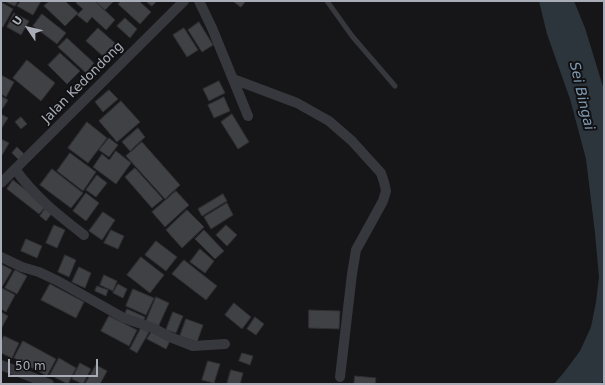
<!DOCTYPE html>
<html>
<head>
<meta charset="utf-8">
<style>
	body { margin:0 }
	#map { position:relative; width:605px; height:385px; overflow:hidden; background:#161618; font-family:"DejaVu Sans",sans-serif }
	canvas { display:block }
	.frame { position:absolute; inset:0; border:2px solid #a8adb8; pointer-events:none }
	.north { position:absolute; left:8px; top:8px; width:40px; height:40px; -webkit-text-stroke:3px #111113; paint-order:stroke; rotate:305deg; font-size:11px; font-weight:700; line-height:16px; text-align:center; color:#a8adb8 }
	.north::after { content:''; display:block; margin:auto; width:14px; height:18px; background:#a8adb8; clip-path:polygon(50% 0,100% 100%,50% 72%,0 100%) }
	.scale { position:absolute; left:8px; top:359px; width:90px; height:18px; box-sizing:border-box; border:2px solid #a8adb8; border-top:0; padding-left:5px; font-size:12px; line-height:14px; white-space:nowrap; color:#a8adb8; -webkit-text-stroke:3px #111113; paint-order:stroke }
</style>
</head>
<body>
<div id="map">
<canvas width="605" height="385"></canvas>
<div class="frame"></div>
<div class="north">U</div>
<div class="scale">50 m</div>
</div>
<script>
const context = document.querySelector('canvas').getContext('2d');
context.lineJoin = 'round';
function paint(path, color) { context.fillStyle = color; context.fill(path, 'evenodd'); }
function stroke(path, color, width, dash) { context.strokeStyle = color; context.lineWidth = width; context.lineCap = dash ? 'butt' : 'round'; context.setLineDash(dash || []); context.stroke(path); }
function write(font, color, halo, rows, align = 'center') {
  context.font = font + ' "DejaVu Sans",sans-serif'; context.lineWidth = 4; context.setLineDash([]); context.textBaseline = 'middle'; context.strokeStyle = halo; context.fillStyle = color; for (const [text, x, y, turn = 0] of rows) {
    context.save(); context.translate(x, y); context.rotate((+turn || 0) * Math.PI / 180); context.textAlign = isNaN(turn) ? turn : align; if (halo) context.strokeText(text, 0, 0); context.fillText(text, 0, 0); context.restore();
  }
}
paint(new Path2D(`
	M 539,1 L 574,1 L 585,28 L 604,90 L 604,379 L 601,384 L 554,384 L 565,371 L 580,351 L 591,327 L 596,302 L 599,277 L 595,233 L 586,159 L 570,99 L 547,34 Z`), '#2c353c');
const building = new Path2D(`
	M 4,1 L 18,1 L 15,6 Z
	M 21,1 L 41,1 L 33,15 L 17,6 Z
	M 49,1 L 65,1 L 78,13 L 65,26 L 44,6 Z
	M 78,1 L 95,1 L 115,20 L 106,30 L 92,17 L 87,23 L 77,15 L 83,9 L 76,3 Z
	M 95,1 L 114,1 L 105,10 Z
	M 121,1 L 139,1 L 151,12 L 140,24 L 118,4 Z
	M 146,1 L 157,1 L 152,6 Z
	M 233,1 L 246,1 L 241,7 Z
	M 1,2 L 13,9 L 3,27 L 1,26 Z
	M 14,13 L 29,21 L 21,35 L 7,27 Z
	M 42,14 L 66,33 L 57,44 L 33,26 Z
	M 125,18 L 137,29 L 130,38 L 117,26 Z
	M 199,22 L 213,45 L 202,52 L 188,30 Z
	M 98,28 L 116,44 L 104,57 L 86,41 Z
	M 184,28 L 198,50 L 187,57 L 173,35 Z
	M 67,38 L 94,63 L 86,73 L 58,47 Z
	M 60,53 L 80,71 L 67,84 L 48,65 Z
	M 27,60 L 55,83 L 41,101 L 13,78 Z
	M 1,75 L 14,82 L 6,97 L 1,94 Z
	M 219,81 L 225,93 L 209,101 L 203,89 Z
	M 109,90 L 118,99 L 103,112 L 95,102 Z
	M 1,96 L 8,100 L 1,111 Z
	M 224,97 L 230,111 L 214,118 L 208,105 Z
	M 121,101 L 140,122 L 117,142 L 99,121 Z
	M 1,114 L 8,118 L 1,129 Z
	M 232,114 L 249,142 L 238,149 L 221,122 Z
	M 21,117 L 27,124 L 21,129 L 15,122 Z
	M 87,122 L 107,138 L 88,163 L 68,148 Z
	M 138,128 L 145,137 L 130,151 L 122,142 Z
	M 109,138 L 118,145 L 109,157 L 99,150 Z
	M 1,139 L 9,143 L 1,157 Z
	M 142,142 L 180,185 L 165,199 L 126,156 Z
	M 17,147 L 24,154 L 19,160 L 12,153 Z
	M 116,151 L 131,163 L 116,184 L 93,167 L 102,154 L 109,160 Z
	M 70,153 L 96,172 L 83,191 L 57,171 Z
	M 135,168 L 163,199 L 152,208 L 125,177 Z
	M 52,169 L 83,193 L 71,208 L 40,185 Z
	M 97,175 L 107,183 L 96,197 L 86,190 Z
	M 13,180 L 46,206 L 39,214 L 7,189 Z
	M 176,191 L 189,205 L 165,227 L 152,212 Z
	M 86,193 L 99,203 L 86,221 L 73,211 Z
	M 223,194 L 227,201 L 202,216 L 198,209 Z
	M 227,203 L 233,215 L 211,229 L 204,217 Z
	M 46,207 L 53,212 L 46,221 L 40,216 Z
	M 187,210 L 204,227 L 182,248 L 166,230 Z
	M 103,212 L 115,220 L 102,240 L 89,231 Z
	M 54,225 L 65,230 L 57,248 L 46,243 Z
	M 226,225 L 237,235 L 227,246 L 216,235 Z
	M 111,230 L 124,236 L 118,249 L 104,243 Z
	M 204,230 L 224,251 L 215,259 L 195,239 Z
	M 26,239 L 42,246 L 37,258 L 21,251 Z
	M 156,241 L 177,257 L 166,271 L 145,255 Z
	M 200,249 L 214,261 L 205,273 L 190,262 Z
	M 65,255 L 76,260 L 69,277 L 58,272 Z
	M 141,257 L 164,275 L 150,293 L 127,275 Z
	M 184,260 L 217,286 L 206,300 L 172,274 Z
	M 1,264 L 12,270 L 2,287 L 1,286 Z
	M 79,267 L 91,273 L 85,288 L 72,282 Z
	M 15,270 L 27,276 L 17,294 L 5,288 Z
	M 104,275 L 117,281 L 113,291 L 100,285 Z
	M 50,284 L 84,302 L 76,318 L 41,300 Z
	M 118,284 L 127,289 L 123,298 L 113,293 Z
	M 97,286 L 108,290 L 106,296 L 95,291 Z
	M 2,288 L 15,295 L 6,312 L 1,309 Z
	M 133,289 L 154,298 L 146,315 L 126,306 Z
	M 156,297 L 169,303 L 158,327 L 146,321 Z
	M 234,303 L 251,317 L 242,329 L 225,315 Z
	M 127,309 L 145,317 L 143,322 L 125,314 Z
	M 309,310 L 340,311 L 339,329 L 309,328 Z
	M 1,312 L 8,316 L 1,329 Z
	M 173,312 L 183,316 L 176,333 L 166,330 Z
	M 109,316 L 137,330 L 129,346 L 101,331 Z
	M 255,317 L 264,324 L 256,335 L 247,329 Z
	M 186,319 L 203,325 L 197,342 L 180,336 Z
	M 141,328 L 149,332 L 137,353 L 130,349 Z
	M 152,331 L 170,341 L 166,349 L 147,339 Z
	M 4,336 L 19,343 L 12,358 L 1,353 L 1,342 Z
	M 23,341 L 56,359 L 47,376 L 14,358 Z
	M 242,353 L 253,356 L 250,365 L 239,361 Z
	M 59,358 L 76,368 L 68,384 L 50,375 Z
	M 208,361 L 220,364 L 214,383 L 202,380 Z
	M 80,363 L 91,369 L 83,384 L 72,379 Z
	M 96,365 L 107,371 L 100,384 L 85,384 Z
	M 231,370 L 243,373 L 240,384 L 227,384 Z
	M 355,376 L 376,378 L 375,384 L 354,384 Z`);
paint(building, '#404145');
stroke(building, '#303034', 1);
stroke(new Path2D(`
	M 327,1 L 352,36 L 395,86`), '#37383d', 5);
stroke(new Path2D(`
	M 199,1 L 212,28 L 248,116
	M 233,79 L 297,103 L 329,121 L 352,141 L 381,173 L 384,182 L 386,191 L 383,201 L 356,250 L 352,274 L 340,377
	M 15,169 C 35,197 57,214 84,235
	M 1,183 L 184,1
	M 1,257 L 22,267 L 39,272 L 58,281 L 124,318 L 153,328 L 170,337 L 193,346 L 225,344
	M 1,365 L 49,384`), '#37383d', 10);
write('13px', '#a8adb8', '#111113', [
	["Jalan Kedondong",83,83,-45]
]);
write('italic 14px', '#7f9bb3', '#111113', [
	["Sei Bingai",581,96,77]
]);
</script>
</body>
</html>
